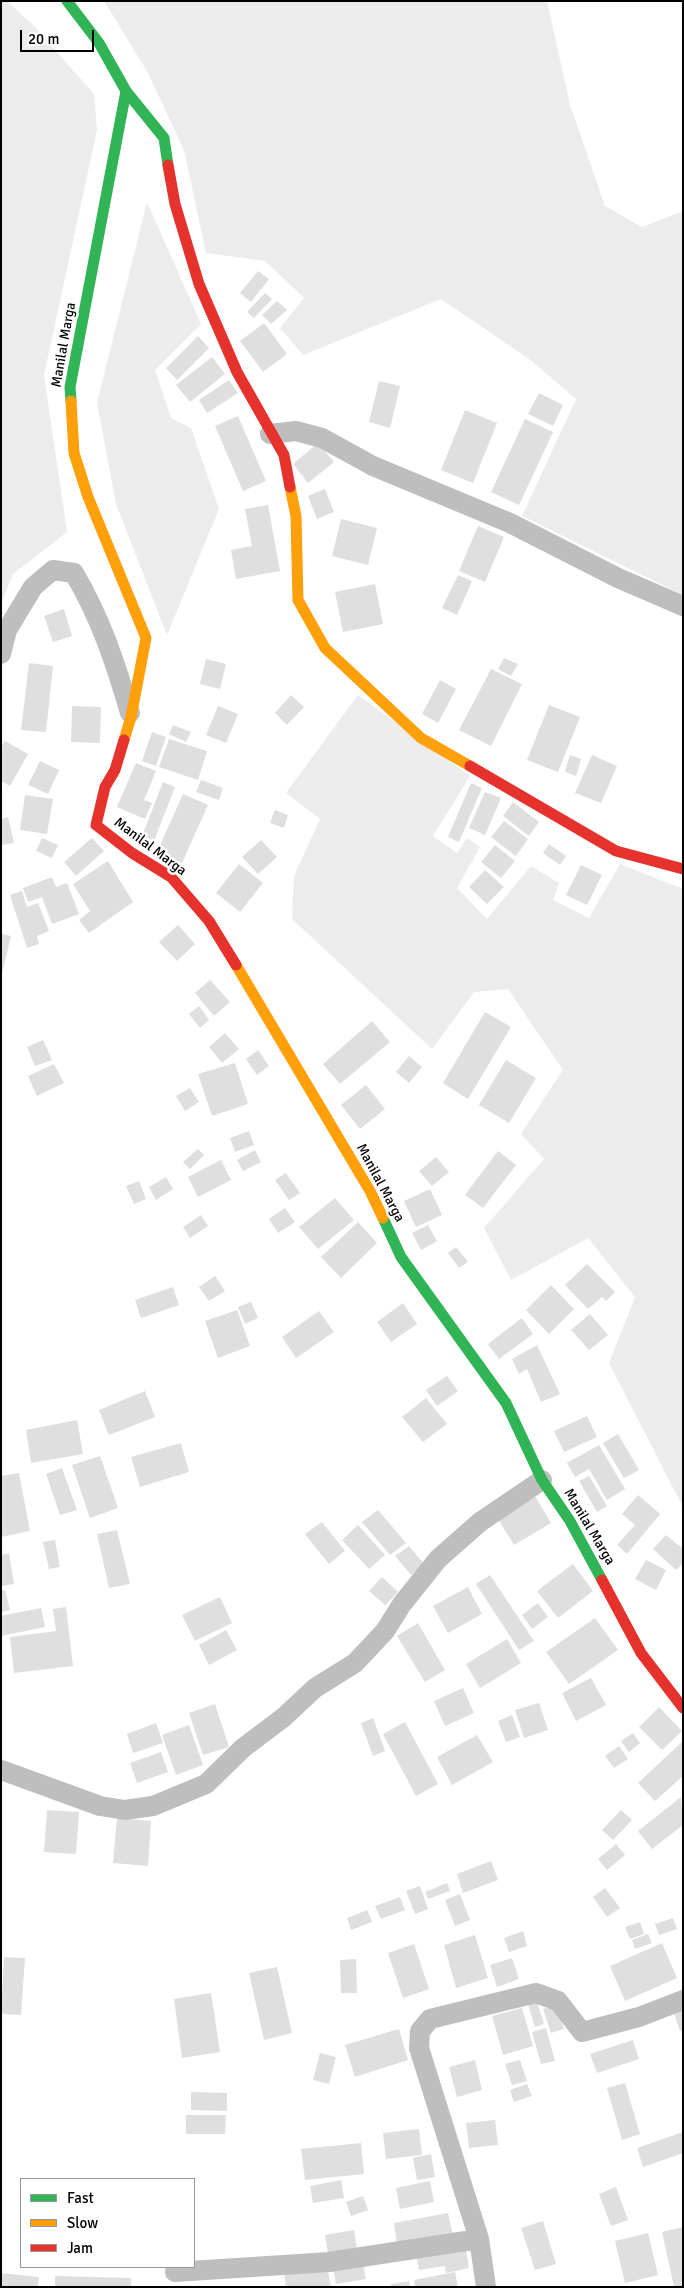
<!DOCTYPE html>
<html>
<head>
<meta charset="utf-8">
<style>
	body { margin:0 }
	#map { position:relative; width:684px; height:2288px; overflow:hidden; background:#fff; font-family:Signika,sans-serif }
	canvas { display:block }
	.frame { position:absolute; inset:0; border:2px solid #000; pointer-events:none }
	.legend { position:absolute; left:20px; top:2178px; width:175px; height:90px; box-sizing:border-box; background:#fff; border:1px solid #999; margin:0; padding:6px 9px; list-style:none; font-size:15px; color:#000 }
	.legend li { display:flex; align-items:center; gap:10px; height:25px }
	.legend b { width:25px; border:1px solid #999 }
	.scale { position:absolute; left:20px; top:30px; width:74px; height:22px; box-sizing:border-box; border:2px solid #000; border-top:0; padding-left:6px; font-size:15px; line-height:18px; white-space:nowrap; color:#000; -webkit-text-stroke:4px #fff; paint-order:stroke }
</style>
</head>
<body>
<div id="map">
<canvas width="684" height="2288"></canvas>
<div class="frame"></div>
<ul class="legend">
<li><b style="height:6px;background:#30b455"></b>Fast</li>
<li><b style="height:6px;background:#ff9f0a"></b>Slow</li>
<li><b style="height:6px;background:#e5322d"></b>Jam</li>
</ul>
<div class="scale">20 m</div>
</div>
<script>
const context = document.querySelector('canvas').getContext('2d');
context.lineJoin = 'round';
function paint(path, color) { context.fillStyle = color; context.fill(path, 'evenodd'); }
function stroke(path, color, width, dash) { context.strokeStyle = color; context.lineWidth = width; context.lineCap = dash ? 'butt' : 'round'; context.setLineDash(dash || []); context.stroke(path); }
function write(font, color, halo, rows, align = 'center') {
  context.font = font + ' Signika,sans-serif'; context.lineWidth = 5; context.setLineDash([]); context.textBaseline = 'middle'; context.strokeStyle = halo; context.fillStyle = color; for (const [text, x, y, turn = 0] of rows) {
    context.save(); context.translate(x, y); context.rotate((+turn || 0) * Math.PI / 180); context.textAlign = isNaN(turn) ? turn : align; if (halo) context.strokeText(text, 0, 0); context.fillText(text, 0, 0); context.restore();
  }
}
paint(new Path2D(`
	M 1,1 L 7,1 L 34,26 L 94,94 L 97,130 L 44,375 L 67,532 L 13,574 L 1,604 Z
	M 104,1 L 547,1 L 570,105 L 605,206 L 642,227 L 683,211 L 683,595 L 522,516 L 576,399 L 529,359 L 441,299 L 303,355 L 280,328 L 304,298 L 265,261 L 206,253 L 184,150 L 147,71 Z
	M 147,202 L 201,324 L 155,370 L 171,418 L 191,428 L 219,509 L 167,635 L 116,504 L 97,403 Z
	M 358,695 L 470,776 L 433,836 L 457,853 L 467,838 L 480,847 L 457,888 L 487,919 L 531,866 L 559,883 L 553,900 L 589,918 L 620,864 L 683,889 L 683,1507 L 609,1363 L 635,1297 L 588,1238 L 511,1280 L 484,1228 L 544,1159 L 521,1134 L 563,1070 L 508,989 L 474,992 L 432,1049 L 292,919 L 294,876 L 320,819 L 286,793 Z`), '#ececec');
paint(new Path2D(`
	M 258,271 L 269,279 L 251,302 L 240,293 Z
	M 265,293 L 272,299 L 254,318 L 247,312 Z
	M 277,301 L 287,310 L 271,324 L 262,315 Z
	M 264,323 L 287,354 L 263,372 L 240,341 Z
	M 198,336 L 209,348 L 177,380 L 166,368 Z
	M 212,357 L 225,374 L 190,402 L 176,385 Z
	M 229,380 L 238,393 L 207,413 L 199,400 Z
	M 379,381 L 400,386 L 390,428 L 369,422 Z
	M 539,393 L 563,405 L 553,426 L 528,414 Z
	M 465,410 L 497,423 L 473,483 L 441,470 Z
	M 238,416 L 266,481 L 243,491 L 215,426 Z
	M 525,419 L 553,432 L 519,505 L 491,492 Z
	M 318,443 L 334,462 L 308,483 L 293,464 Z
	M 325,489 L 334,512 L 317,519 L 308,496 Z
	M 268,505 L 280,571 L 236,579 L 231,550 L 252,546 L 245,509 Z
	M 341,519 L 377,528 L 368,565 L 332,556 Z
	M 478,526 L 504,537 L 485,582 L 459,571 Z
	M 458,575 L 472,581 L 457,615 L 442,608 Z
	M 375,584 L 383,624 L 343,632 L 335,592 Z
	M 64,609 L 72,636 L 53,642 L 44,616 Z
	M 504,658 L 518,664 L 511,676 L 498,669 Z
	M 206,659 L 226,664 L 220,689 L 200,684 Z
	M 29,663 L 53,666 L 46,732 L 21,730 Z
	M 491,669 L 522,684 L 491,746 L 459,730 Z
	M 440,680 L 456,689 L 438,723 L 422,714 Z
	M 291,695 L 304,707 L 287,725 L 275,713 Z
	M 549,705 L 580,717 L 558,772 L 527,760 Z
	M 72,706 L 101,707 L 100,743 L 71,742 Z
	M 218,706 L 238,714 L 226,743 L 206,735 Z
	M 173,725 L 191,732 L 186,742 L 169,734 Z
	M 152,732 L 166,737 L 156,766 L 142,761 Z
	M 169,739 L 207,751 L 198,780 L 159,767 Z
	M 5,741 L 28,754 L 10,786 L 1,781 L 1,747 Z
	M 570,755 L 581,759 L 576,776 L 565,772 Z
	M 592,755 L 617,766 L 601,803 L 575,793 Z
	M 40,761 L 59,770 L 48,794 L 28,785 Z
	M 136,763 L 156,771 L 144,800 L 152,803 L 145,819 L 117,807 Z
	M 201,780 L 223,788 L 219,800 L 196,792 Z
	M 163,782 L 175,787 L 154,841 L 142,836 Z
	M 471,783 L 482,788 L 459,842 L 448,837 Z
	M 485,792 L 501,798 L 485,835 L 469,828 Z
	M 183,794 L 208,805 L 182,863 L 157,852 Z
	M 25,795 L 53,799 L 47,834 L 20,830 Z
	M 513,802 L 539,822 L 529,836 L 503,816 Z
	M 275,810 L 288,815 L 284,828 L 270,823 Z
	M 8,817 L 14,843 L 1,845 L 1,819 Z
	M 504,821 L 528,839 L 516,856 L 491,837 Z
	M 42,838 L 58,845 L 52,858 L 36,851 Z
	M 92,838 L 104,851 L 76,876 L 64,862 Z
	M 261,840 L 277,857 L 258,874 L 242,857 Z
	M 549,844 L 566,856 L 560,865 L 543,853 Z
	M 495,845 L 515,861 L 501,878 L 481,862 Z
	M 108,861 L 133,902 L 89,933 L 79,920 L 90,911 L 73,884 Z
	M 239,864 L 263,883 L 240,912 L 216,893 Z
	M 581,865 L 602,875 L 587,905 L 566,895 Z
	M 485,870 L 504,887 L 487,904 L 469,887 Z
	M 52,877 L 56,887 L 67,883 L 79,914 L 52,924 L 42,897 L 28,902 L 23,888 Z
	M 22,891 L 27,907 L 38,903 L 49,931 L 37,936 L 39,944 L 27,948 L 10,895 Z
	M 178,925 L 195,944 L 177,961 L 159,942 Z
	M 1,934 L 11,936 L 2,974 L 1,974 Z
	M 210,980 L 230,1002 L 214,1016 L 195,993 Z
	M 199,1006 L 209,1020 L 200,1028 L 189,1014 Z
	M 485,1012 L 511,1027 L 468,1099 L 443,1083 Z
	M 372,1021 L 390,1042 L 340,1084 L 323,1064 Z
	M 225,1033 L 239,1049 L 222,1063 L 209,1047 Z
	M 43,1040 L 52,1060 L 35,1066 L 27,1047 Z
	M 258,1050 L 269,1066 L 257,1075 L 246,1059 Z
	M 409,1056 L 422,1067 L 409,1083 L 396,1072 Z
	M 506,1060 L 536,1078 L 509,1123 L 479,1105 Z
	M 235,1063 L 248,1104 L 212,1116 L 198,1074 Z
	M 54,1064 L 64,1083 L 37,1096 L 28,1076 Z
	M 366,1085 L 385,1109 L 360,1129 L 341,1105 Z
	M 190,1088 L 199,1102 L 185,1111 L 176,1096 Z
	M 249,1131 L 254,1145 L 235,1152 L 230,1138 Z
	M 198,1149 L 204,1155 L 190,1169 L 183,1162 Z
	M 255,1150 L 261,1162 L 243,1171 L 237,1160 Z
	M 498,1151 L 516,1165 L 483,1208 L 465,1195 Z
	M 436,1157 L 449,1172 L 432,1186 L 419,1171 Z
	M 221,1160 L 231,1180 L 198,1197 L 188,1177 Z
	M 286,1173 L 300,1193 L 289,1200 L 275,1180 Z
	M 166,1177 L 173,1189 L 156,1200 L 149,1187 Z
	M 139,1181 L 146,1199 L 134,1204 L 126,1186 Z
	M 430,1189 L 442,1215 L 416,1227 L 404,1201 Z
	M 335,1198 L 354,1220 L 318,1249 L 299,1227 Z
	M 285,1208 L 295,1222 L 278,1233 L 269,1219 Z
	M 201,1215 L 208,1226 L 190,1238 L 183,1227 Z
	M 358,1222 L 377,1243 L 341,1278 L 321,1257 Z
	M 428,1225 L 437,1241 L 421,1250 L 412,1233 Z
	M 456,1247 L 468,1262 L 459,1268 L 448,1253 Z
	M 587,1264 L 615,1292 L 606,1301 L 602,1297 L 588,1309 L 565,1285 Z
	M 215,1276 L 225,1291 L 209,1301 L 199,1287 Z
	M 551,1285 L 574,1309 L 549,1334 L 526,1310 Z
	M 173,1287 L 179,1305 L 141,1318 L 135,1300 Z
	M 251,1302 L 258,1318 L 245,1324 L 238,1307 Z
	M 403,1303 L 417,1324 L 391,1342 L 377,1322 Z
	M 237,1310 L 250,1346 L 218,1358 L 205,1321 Z
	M 319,1311 L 334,1332 L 296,1358 L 282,1337 Z
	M 590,1314 L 608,1335 L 589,1350 L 571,1330 Z
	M 522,1318 L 533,1334 L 499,1359 L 488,1344 Z
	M 537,1345 L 560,1394 L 541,1402 L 527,1369 L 519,1374 L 512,1359 Z
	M 447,1376 L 458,1391 L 437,1406 L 426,1390 Z
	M 145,1391 L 155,1417 L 109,1435 L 99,1410 Z
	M 426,1398 L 447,1424 L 423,1442 L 402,1417 Z
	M 587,1416 L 597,1437 L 564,1452 L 554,1431 Z
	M 77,1420 L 83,1454 L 31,1463 L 26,1430 Z
	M 618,1434 L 639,1470 L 624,1478 L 603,1443 Z
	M 181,1443 L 189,1472 L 140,1487 L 131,1457 Z
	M 599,1445 L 625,1489 L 607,1500 L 589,1469 L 575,1477 L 567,1463 Z
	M 100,1456 L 118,1508 L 90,1518 L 72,1465 Z
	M 62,1468 L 77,1510 L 60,1515 L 46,1474 Z
	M 19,1473 L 30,1531 L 1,1537 L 1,1476 Z
	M 589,1476 L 607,1506 L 597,1512 L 579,1481 Z
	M 638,1495 L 660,1514 L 627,1554 L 617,1545 L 635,1525 L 622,1514 Z
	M 535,1496 L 551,1523 L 514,1545 L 498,1519 Z
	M 378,1510 L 406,1543 L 390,1555 L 362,1522 Z
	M 322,1522 L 345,1551 L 329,1564 L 305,1534 Z
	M 358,1525 L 385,1555 L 369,1569 L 342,1540 Z
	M 117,1530 L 130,1584 L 109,1588 L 97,1534 Z
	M 666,1535 L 683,1549 L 683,1563 L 676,1570 L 653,1549 Z
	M 55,1540 L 60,1567 L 49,1569 L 43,1542 Z
	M 409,1546 L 424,1564 L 411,1575 L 395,1556 Z
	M 9,1553 L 14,1584 L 1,1586 L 1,1555 Z
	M 646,1560 L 666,1570 L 656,1590 L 635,1579 Z
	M 573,1564 L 593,1591 L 558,1618 L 537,1591 Z
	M 490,1575 L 534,1641 L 519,1650 L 476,1584 Z
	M 382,1577 L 398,1592 L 385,1605 L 369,1591 Z
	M 468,1587 L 482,1614 L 448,1633 L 433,1606 Z
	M 5,1590 L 10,1610 L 1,1612 L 1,1591 Z
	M 220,1597 L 232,1623 L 195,1641 L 182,1615 Z
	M 538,1603 L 548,1617 L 532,1629 L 522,1615 Z
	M 66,1607 L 73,1666 L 14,1673 L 10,1637 L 56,1631 L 53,1609 Z
	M 41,1608 L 45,1627 L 1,1636 L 1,1616 Z
	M 595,1618 L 618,1650 L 569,1684 L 546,1652 Z
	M 418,1623 L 445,1670 L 425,1682 L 397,1636 Z
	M 226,1630 L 237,1650 L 209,1665 L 199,1645 Z
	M 507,1639 L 521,1663 L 480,1688 L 466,1664 Z
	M 591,1678 L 606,1705 L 576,1721 L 562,1693 Z
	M 463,1688 L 474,1713 L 445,1726 L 434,1701 Z
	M 539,1703 L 548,1730 L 524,1738 L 515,1710 Z
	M 215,1704 L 229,1747 L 203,1755 L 189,1713 Z
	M 659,1707 L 682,1731 L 662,1750 L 639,1727 Z
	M 512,1715 L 520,1737 L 506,1742 L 498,1721 Z
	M 373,1718 L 385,1751 L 373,1756 L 361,1723 Z
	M 405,1722 L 438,1784 L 416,1796 L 383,1734 Z
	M 156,1723 L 163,1743 L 133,1753 L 127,1734 Z
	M 189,1725 L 203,1765 L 176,1775 L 162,1735 Z
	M 633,1733 L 640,1743 L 629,1752 L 621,1741 Z
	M 477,1735 L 493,1762 L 452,1785 L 437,1757 Z
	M 683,1741 L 683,1776 L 655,1801 L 638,1783 Z
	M 619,1746 L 628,1759 L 614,1768 L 605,1756 Z
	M 161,1752 L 168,1772 L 137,1783 L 130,1763 Z
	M 681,1797 L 683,1825 L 652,1849 L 638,1831 Z
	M 47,1810 L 79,1812 L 76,1854 L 44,1852 Z
	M 621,1810 L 632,1820 L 613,1840 L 602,1830 Z
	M 117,1818 L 151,1821 L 148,1866 L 113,1863 Z
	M 616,1844 L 625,1855 L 607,1870 L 598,1859 Z
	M 491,1861 L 498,1880 L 463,1893 L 457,1874 Z
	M 447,1883 L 450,1891 L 428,1899 L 425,1892 Z
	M 420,1886 L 428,1909 L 415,1914 L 406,1891 Z
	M 605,1888 L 620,1908 L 607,1917 L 593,1897 Z
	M 460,1894 L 470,1920 L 455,1926 L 445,1900 Z
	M 400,1897 L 405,1910 L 381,1919 L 375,1906 Z
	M 367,1910 L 372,1922 L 351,1930 L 347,1918 Z
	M 673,1918 L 677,1929 L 659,1935 L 655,1924 Z
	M 640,1922 L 644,1934 L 630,1939 L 625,1927 Z
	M 523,1931 L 527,1946 L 509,1952 L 504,1938 Z
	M 648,1934 L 652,1943 L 635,1949 L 632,1940 Z
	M 475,1935 L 488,1978 L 456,1988 L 444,1945 Z
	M 662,1943 L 677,1978 L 625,2001 L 610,1966 Z
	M 414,1944 L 429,1989 L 403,1998 L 388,1953 Z
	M 4,1957 L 25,1958 L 21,2015 L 1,2014 Z
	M 512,1958 L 519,1979 L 497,1987 L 490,1965 Z
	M 356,1959 L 357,1993 L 341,1993 L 340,1960 Z
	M 277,1967 L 292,2033 L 264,2040 L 249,1973 Z
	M 211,1993 L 220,2052 L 182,2058 L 174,1999 Z
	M 536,1999 L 544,2024 L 535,2027 L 527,2001 Z
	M 556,2005 L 564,2029 L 551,2033 L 543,2009 Z
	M 522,2008 L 533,2046 L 503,2055 L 492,2016 Z
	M 683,2010 L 683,2030 L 680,2031 L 674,2013 Z
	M 546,2028 L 555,2061 L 541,2064 L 532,2032 Z
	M 399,2029 L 408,2060 L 355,2077 L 345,2045 Z
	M 633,2040 L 639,2059 L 597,2073 L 590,2054 Z
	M 320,2053 L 336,2057 L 329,2084 L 313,2080 Z
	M 475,2060 L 482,2090 L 457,2097 L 449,2067 Z
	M 520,2060 L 527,2081 L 512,2085 L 505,2064 Z
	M 625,2083 L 640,2134 L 622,2140 L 607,2088 Z
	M 527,2084 L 532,2096 L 514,2102 L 510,2090 Z
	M 191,2092 L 227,2093 L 227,2111 L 191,2110 Z
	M 186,2115 L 226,2115 L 225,2134 L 186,2134 Z
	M 495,2120 L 498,2145 L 469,2148 L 466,2123 Z
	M 419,2129 L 422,2155 L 386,2159 L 383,2133 Z
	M 683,2132 L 683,2153 L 643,2167 L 637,2148 Z
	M 361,2143 L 364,2174 L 305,2180 L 301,2149 Z
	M 431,2154 L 435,2177 L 417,2180 L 413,2158 Z
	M 341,2180 L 344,2198 L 313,2203 L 310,2186 Z
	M 430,2181 L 434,2202 L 400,2209 L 396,2188 Z
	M 616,2187 L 628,2220 L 611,2226 L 599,2194 Z
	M 363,2196 L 368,2210 L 351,2216 L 346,2202 Z
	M 448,2213 L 453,2235 L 397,2246 L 394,2223 Z
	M 543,2221 L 556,2264 L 535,2270 L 521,2228 Z
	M 683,2227 L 683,2287 L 674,2287 L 662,2232 Z
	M 354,2230 L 357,2249 L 328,2254 L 325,2235 Z
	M 648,2233 L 658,2275 L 625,2283 L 615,2241 Z
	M 465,2244 L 469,2268 L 446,2273 L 445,2266 L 419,2270 L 416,2253 Z
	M 363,2262 L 366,2279 L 336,2284 L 333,2267 Z
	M 327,2266 L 331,2287 L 286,2287 L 284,2273 Z
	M 455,2272 L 458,2287 L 415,2287 L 414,2280 Z
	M 1,2273 L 39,2277 L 38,2287 L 1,2287 Z
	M 55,2276 L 131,2278 L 131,2287 L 55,2287 Z
	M 409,2281 L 410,2287 L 391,2287 L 391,2284 Z`), '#dfdfdf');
stroke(new Path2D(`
	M 270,434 L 296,431 L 322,438 L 373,466 L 510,523 L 618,578 L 683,606
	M 1,654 L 7,630 L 33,587 L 53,570 L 74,573 C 100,617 116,664 130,713
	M 1,1770 L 100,1806 L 125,1810 L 153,1806 L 206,1784 L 243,1748 L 284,1717 L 315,1688 L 355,1663 L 385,1631 L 402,1604 L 438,1559 L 480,1522 L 542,1480
	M 175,2272 L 329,2262 L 479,2239
	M 486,2287 L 479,2239 L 419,2048 L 420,2031 L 430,2019 L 536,1993 L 558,2001 L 582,2032 L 639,2017 L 683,2000`), '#bebebe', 20);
stroke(new Path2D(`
	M 67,1 L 99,43 L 126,91 L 164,138 L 168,165
	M 71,401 L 70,387 L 126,91
	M 383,1218 L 401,1257 L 506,1403 L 542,1480 L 570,1521 L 602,1580`), '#30b455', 11);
stroke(new Path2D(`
	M 71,401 L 74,453 L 88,497 L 146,638 L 131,717 L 124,740
	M 290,487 L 296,516 L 298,600 L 325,648 L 421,738 L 470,766
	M 236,965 L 370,1191 L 383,1218`), '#ff9f0a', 11);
stroke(new Path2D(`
	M 168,165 L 175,204 L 199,284 L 237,372 L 284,455 L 290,487
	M 124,740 L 115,770 L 105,787 L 96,825 L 132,853 L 171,877 L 209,921 L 236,965
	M 470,766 L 616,851 L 683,869
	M 602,1580 L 641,1653 L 683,1708`), '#e5322d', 11);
write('14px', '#000', '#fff', [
	["Manilal Marga",64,345,-80],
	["Manilal Marga",150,847,37],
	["Manilal Marga",380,1183,62],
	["Manilal Marga",589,1527,59]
]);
</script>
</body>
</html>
